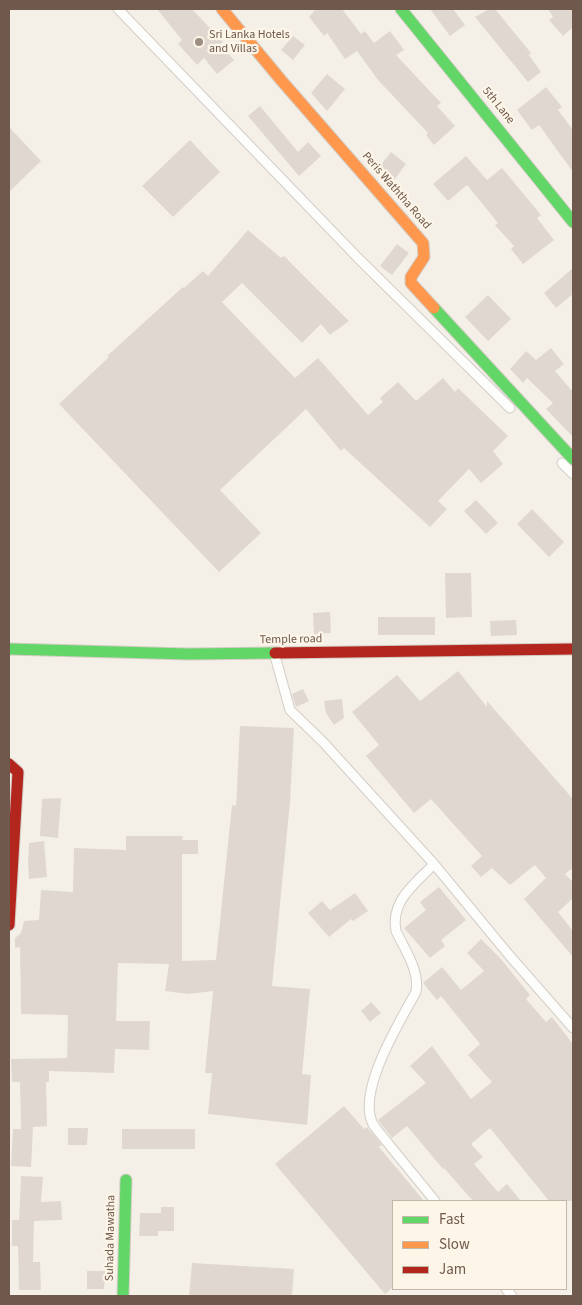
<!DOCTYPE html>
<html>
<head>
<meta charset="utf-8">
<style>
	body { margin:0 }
	#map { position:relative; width:582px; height:1305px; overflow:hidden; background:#f4f0e7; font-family:"Source Sans 3",sans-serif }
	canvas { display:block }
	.frame { position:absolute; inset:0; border:10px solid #6e594c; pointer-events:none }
	.legend { position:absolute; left:392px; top:1200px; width:175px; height:90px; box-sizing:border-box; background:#fdf5e8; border:1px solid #c4b7aa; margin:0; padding:6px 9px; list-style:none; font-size:15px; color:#6e594c }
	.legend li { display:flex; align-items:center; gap:10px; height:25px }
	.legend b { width:25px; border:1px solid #c4b7aa }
</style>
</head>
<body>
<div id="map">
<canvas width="582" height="1305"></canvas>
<div class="frame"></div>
<ul class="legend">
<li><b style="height:6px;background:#63d668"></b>Fast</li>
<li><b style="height:6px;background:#ff974d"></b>Slow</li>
<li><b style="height:6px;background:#b3261e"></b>Jam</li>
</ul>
</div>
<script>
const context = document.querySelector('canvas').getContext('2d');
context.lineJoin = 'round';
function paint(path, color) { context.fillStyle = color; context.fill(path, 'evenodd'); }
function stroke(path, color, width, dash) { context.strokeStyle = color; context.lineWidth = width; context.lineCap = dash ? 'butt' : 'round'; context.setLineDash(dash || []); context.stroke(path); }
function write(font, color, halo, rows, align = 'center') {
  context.font = font + ' "Source Sans 3",sans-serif'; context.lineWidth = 4.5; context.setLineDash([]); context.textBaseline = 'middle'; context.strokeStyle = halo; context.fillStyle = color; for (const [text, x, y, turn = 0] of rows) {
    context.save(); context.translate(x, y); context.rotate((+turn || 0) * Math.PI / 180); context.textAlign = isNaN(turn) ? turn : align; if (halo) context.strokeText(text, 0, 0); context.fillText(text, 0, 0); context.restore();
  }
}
paint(new Path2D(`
	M 157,9 L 192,9 L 223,42 L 220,44 L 234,60 L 217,74 L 204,58 L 197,65 L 178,44 L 182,40 Z
	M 316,9 L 342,9 L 361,34 L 365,31 L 374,43 L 390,31 L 404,50 L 396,55 L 441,103 L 437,106 L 455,126 L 434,145 L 426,135 L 428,133 L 378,80 L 357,51 L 345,59 L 327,33 L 324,36 L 309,17 Z
	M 430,9 L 453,9 L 465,25 L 450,36 Z
	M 489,9 L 495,9 L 531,53 L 529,55 L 541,72 L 528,82 L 475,17 Z
	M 548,9 L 573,9 L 573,27 L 563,36 L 549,20 L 553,17 Z
	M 293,36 L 305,45 L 293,60 L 281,50 Z
	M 327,74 L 345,89 L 327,111 L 311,93 Z
	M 546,87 L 562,107 L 558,110 L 573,130 L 573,172 L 539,125 L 532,130 L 517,110 Z
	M 260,106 L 298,152 L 308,142 L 321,156 L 299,176 L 248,116 Z
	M 9,127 L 41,161 L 9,192 Z
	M 190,140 L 220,172 L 173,217 L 142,186 Z
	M 391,152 L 406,164 L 394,180 L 379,167 Z
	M 466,156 L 487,180 L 502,168 L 541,215 L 537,218 L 554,240 L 523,264 L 511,249 L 514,246 L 495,225 L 498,223 L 467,185 L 448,201 L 433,184 Z
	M 248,230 L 281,258 L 284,256 L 349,321 L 330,335 L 321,324 L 302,343 L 242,283 L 222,302 L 295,378 L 318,358 L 368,415 L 383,402 L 380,398 L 398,382 L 416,401 L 443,378 L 455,392 L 458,388 L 508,436 L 493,451 L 503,464 L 481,483 L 469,469 L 438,501 L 447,509 L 430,527 L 344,448 L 341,451 L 306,409 L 220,490 L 261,533 L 219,572 L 59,404 L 109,357 L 107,356 L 183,287 L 184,288 L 203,271 L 208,276 Z
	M 397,244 L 409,253 L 392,275 L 380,266 Z
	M 573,268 L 573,294 L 556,308 L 544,293 Z
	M 488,295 L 511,319 L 488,341 L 465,317 Z
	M 551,348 L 564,364 L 555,371 L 573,392 L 573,437 L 546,409 L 553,403 L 527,378 L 523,383 L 510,369 L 526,351 L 536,360 Z
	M 476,500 L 498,523 L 486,534 L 464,511 Z
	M 532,509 L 564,542 L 549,557 L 517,524 Z
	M 445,573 L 471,573 L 472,617 L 446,618 Z
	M 330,612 L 331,633 L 314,634 L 313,613 Z
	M 378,617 L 435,617 L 435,635 L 378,635 Z
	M 516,620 L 517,635 L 491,636 L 490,621 Z
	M 458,671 L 487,707 L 487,701 L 573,799 L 573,868 L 565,874 L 573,882 L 573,898 L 558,912 L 573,931 L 573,957 L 524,899 L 546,878 L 535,865 L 510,885 L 492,868 L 481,877 L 471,866 L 482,856 L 431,799 L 414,813 L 366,756 L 379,745 L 352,712 L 397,675 L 420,701 Z
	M 303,689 L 309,701 L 296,707 L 292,694 Z
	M 342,699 L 344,718 L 334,725 L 326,713 L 324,701 Z
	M 240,726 L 294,728 L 290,802 L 272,986 L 310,989 L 302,1074 L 311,1075 L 307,1125 L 208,1114 L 212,1073 L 205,1073 L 213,991 L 188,994 L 165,991 L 169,964 L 118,963 L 116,1021 L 150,1021 L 149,1050 L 115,1049 L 114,1073 L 49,1071 L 49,1082 L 46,1082 L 47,1126 L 33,1127 L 31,1167 L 11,1166 L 13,1129 L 21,1129 L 20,1082 L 12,1082 L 11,1059 L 67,1058 L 68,1015 L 21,1014 L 20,947 L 15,948 L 15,938 L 21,933 L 24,921 L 39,920 L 41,890 L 73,892 L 74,848 L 126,850 L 126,836 L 183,836 L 182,840 L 198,840 L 198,854 L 182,854 L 182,961 L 216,960 L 232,805 L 236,806 Z
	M 61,798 L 58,838 L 40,836 L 42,799 Z
	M 44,841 L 47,877 L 29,879 L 28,863 L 29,843 Z
	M 439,887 L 466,920 L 441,940 L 445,946 L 430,958 L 404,928 L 426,910 L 420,902 Z
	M 355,893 L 368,911 L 353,921 L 351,919 L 329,937 L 308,913 L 322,901 L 330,910 Z
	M 481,939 L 500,958 L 530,995 L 526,999 L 546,1022 L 552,1017 L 573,1044 L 573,1201 L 549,1201 L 490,1128 L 471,1144 L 483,1157 L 474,1164 L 498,1192 L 507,1184 L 521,1201 L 473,1201 L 444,1168 L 443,1169 L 407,1126 L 392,1138 L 378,1120 L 426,1083 L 410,1066 L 432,1046 L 471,1099 L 492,1082 L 468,1055 L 480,1044 L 441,996 L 437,1000 L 423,983 L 442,967 L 461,990 L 484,971 L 467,953 Z
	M 371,1002 L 381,1013 L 370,1022 L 361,1011 Z
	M 344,1106 L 364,1129 L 367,1127 L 382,1145 L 379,1147 L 424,1201 L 393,1201 L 393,1287 L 385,1294 L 275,1164 Z
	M 68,1128 L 88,1128 L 87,1145 L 68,1145 Z
	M 122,1129 L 195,1129 L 195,1149 L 122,1149 Z
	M 21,1176 L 43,1177 L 41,1202 L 61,1201 L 62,1220 L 34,1221 L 33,1262 L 40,1262 L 41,1290 L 19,1290 L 18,1246 L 12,1246 L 12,1220 L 19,1220 Z
	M 161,1207 L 174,1207 L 174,1231 L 158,1231 L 158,1236 L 139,1236 L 140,1213 L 161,1213 Z
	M 192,1263 L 294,1269 L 292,1296 L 189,1296 Z
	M 87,1271 L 105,1271 L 104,1289 L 87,1289 Z`), '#e0d8d0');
const lane = new Path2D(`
	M 118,9 L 358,258 L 510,408
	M 562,463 L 573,474
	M 275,656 L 290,710 L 323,742 L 434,864 L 509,955 L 573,1028
	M 434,864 C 415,884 390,901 396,931 C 405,950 420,971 416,992 C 400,1021 358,1089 372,1122 C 373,1125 376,1128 378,1131 L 435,1201
	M 506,1289 L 512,1296`);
const fast = new Path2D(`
	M 401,9 L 573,222
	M 434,308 L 573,459
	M 9,649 L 188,654 L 275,653
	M 123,1296 L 126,1180`);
const slow = new Path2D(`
	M 222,9 L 281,80 L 423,243 L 424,257 L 411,277 L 411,283 L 434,308`);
const jam = new Path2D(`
	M 275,653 L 573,649
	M 9,764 L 18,772 L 9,925`);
stroke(lane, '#d3cdc7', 11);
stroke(fast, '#d3ccc4', 13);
stroke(slow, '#d3ccc4', 13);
stroke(jam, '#d3ccc4', 13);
stroke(lane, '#fdfdfb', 9);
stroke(fast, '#63d668', 11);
stroke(slow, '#ff974d', 11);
stroke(jam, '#b3261e', 11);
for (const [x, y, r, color] of [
	[199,42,5,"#9d8e82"]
]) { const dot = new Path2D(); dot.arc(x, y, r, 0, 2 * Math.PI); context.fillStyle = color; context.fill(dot); stroke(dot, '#fdf5e8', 2); }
write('12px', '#6e594c', '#fdf5e8', [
	["Sri Lanka Hotels",209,35],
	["and Villas",209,49]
], 'left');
write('12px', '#6e594c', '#fdf5e8', [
	["5th Lane",498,106,51],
	["Peris Waththa Road",396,191,49],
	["Temple road",291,640,-1],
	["Suhada Mawatha",111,1238,-89]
]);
</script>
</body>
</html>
